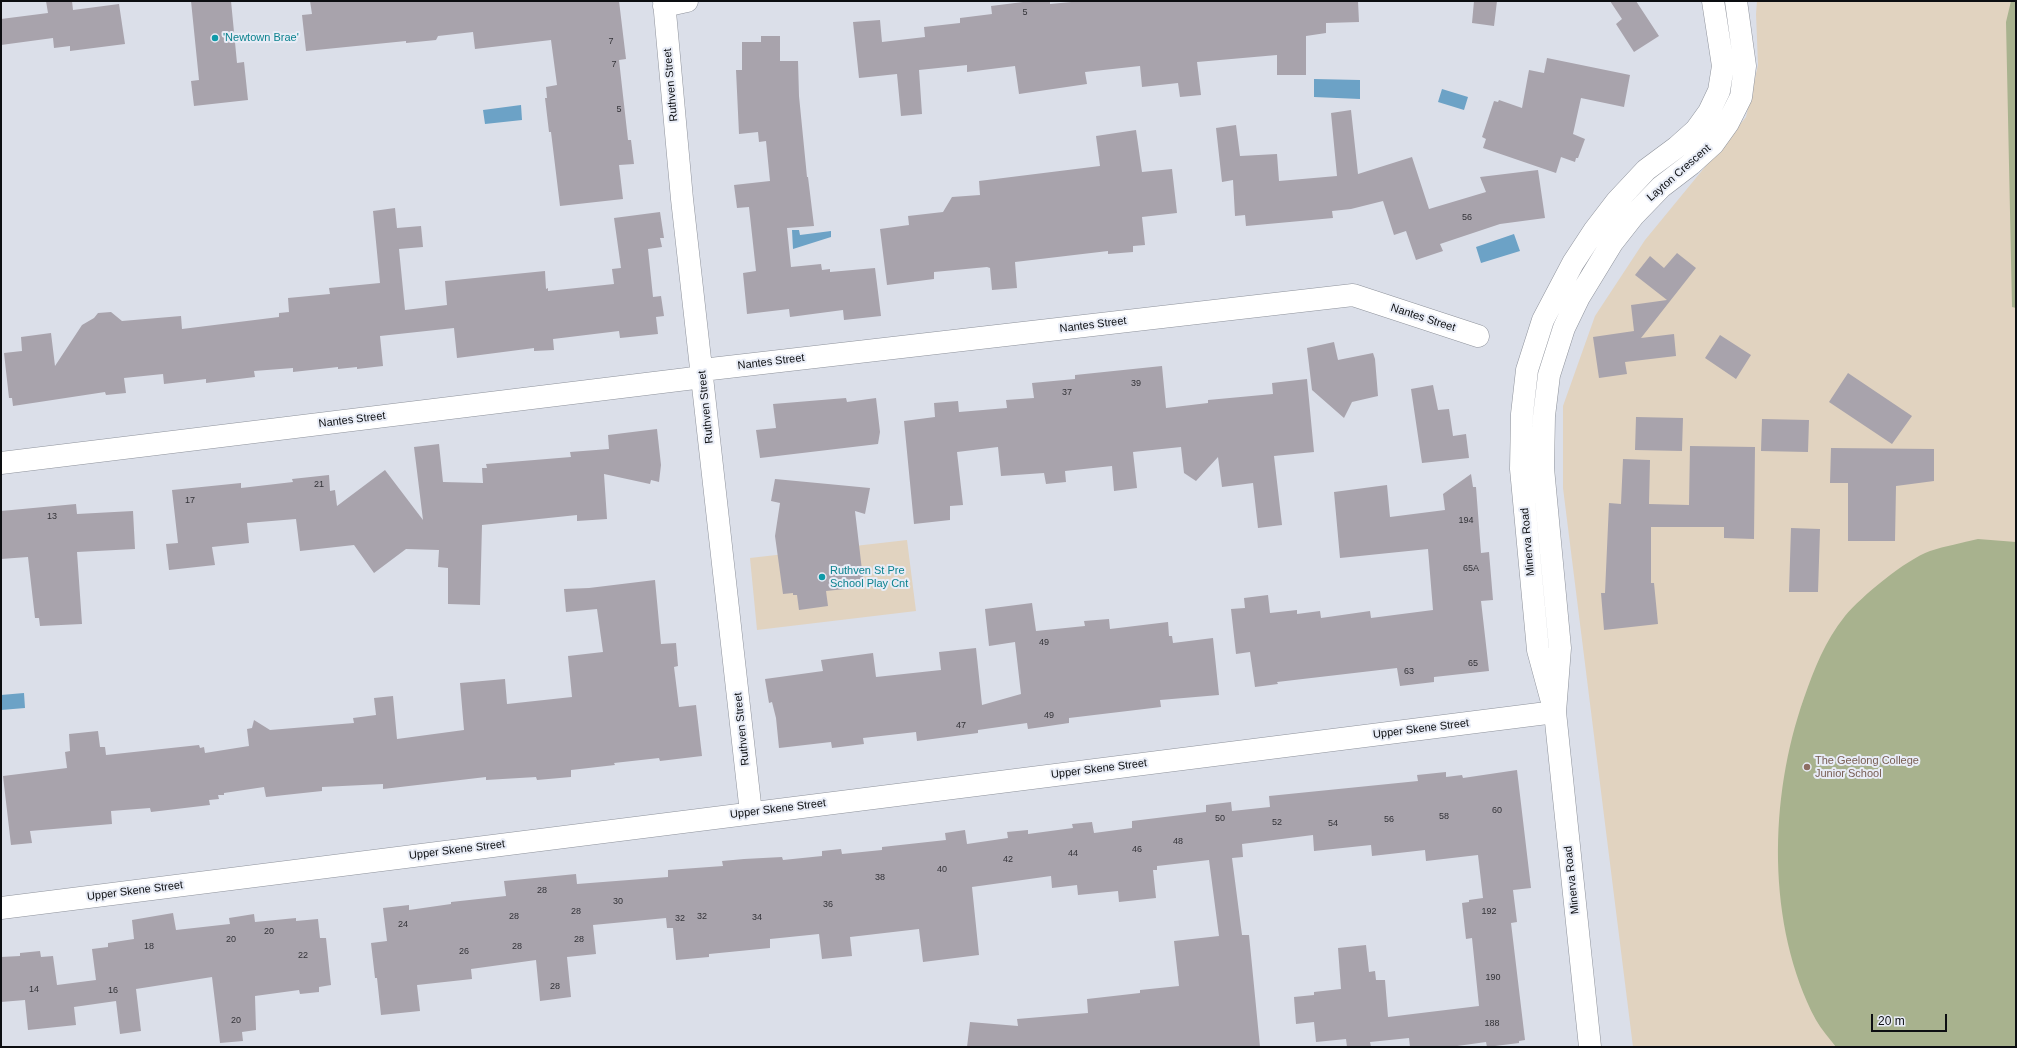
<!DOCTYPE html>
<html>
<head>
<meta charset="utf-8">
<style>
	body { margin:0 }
	#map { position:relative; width:2017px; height:1048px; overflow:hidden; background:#dbdfe9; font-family:Arial,sans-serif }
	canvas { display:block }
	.frame { position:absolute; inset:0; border:2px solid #0c0e11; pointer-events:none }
	.scale { position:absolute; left:1871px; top:1014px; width:76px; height:18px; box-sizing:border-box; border:2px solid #0c0e11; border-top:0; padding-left:5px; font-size:12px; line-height:14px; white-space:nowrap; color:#0c0e11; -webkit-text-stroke:3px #e8ecf6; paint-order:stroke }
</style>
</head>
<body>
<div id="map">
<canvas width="2017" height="1048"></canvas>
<div class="frame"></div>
<div class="scale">20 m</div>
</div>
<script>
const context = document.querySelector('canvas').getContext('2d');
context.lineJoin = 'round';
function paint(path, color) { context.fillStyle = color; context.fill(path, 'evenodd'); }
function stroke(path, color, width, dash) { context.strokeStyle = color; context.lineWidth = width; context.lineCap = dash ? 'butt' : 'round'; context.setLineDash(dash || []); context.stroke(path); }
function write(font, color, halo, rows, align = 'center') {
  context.font = font + ' Arial,sans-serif'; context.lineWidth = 4; context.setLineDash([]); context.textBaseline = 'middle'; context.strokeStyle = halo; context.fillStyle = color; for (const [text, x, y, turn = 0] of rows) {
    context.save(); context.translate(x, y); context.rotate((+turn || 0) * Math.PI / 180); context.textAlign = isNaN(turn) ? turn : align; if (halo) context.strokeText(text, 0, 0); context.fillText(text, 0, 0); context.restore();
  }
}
paint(new Path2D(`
	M 1757,1 L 2016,1 L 2016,1047 L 1633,1047 L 1563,488 L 1563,406 L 1595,316 L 1645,240 L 1746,117 L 1758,65 L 1756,14 Z
	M 907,540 L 916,611 L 757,630 L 750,558 Z`), '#e1d3c0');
paint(new Path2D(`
	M 2011,1 L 2016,1 L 2016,308 L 2012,307 L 2006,22 Z
	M 1978,539 L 2016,542 L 2016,1047 L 1836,1047 C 1829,1038 1821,1029 1816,1020 C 1766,925 1769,797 1804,698 C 1814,669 1825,641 1845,616 C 1862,596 1905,560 1930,551 C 1945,546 1962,543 1978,539 Z`), '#a8b28e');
paint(new Path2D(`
	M 1314,79 L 1360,80 L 1360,99 L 1314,97 Z
	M 1442,89 L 1468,97 L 1464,110 L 1438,102 Z
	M 521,105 L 522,120 L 485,124 L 483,110 Z
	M 792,230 L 799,230 L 800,235 L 831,231 L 831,237 L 793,249 Z
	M 1514,234 L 1520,251 L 1481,263 L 1476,247 Z
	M 24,693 L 25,708 L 1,710 L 1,695 Z`), '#6ca2c6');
paint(new Path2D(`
	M 46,1 L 72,1 L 73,10 L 119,4 L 125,44 L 70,51 L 70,46 L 54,48 L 53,38 L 1,45 L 1,19 L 48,13 Z
	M 191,1 L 231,1 L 237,63 L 244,62 L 248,100 L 194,106 L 191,81 L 199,80 Z
	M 310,1 L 619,1 L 626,59 L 619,60 L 628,140 L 631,140 L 634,164 L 619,165 L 623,199 L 560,206 L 551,132 L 549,132 L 545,98 L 547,98 L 546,87 L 557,85 L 551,40 L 475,49 L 473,32 L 438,36 L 436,40 L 406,43 L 406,41 L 306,51 L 302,15 L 312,14 Z
	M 1031,1 L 1050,1 L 1050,4 L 1082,1 L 1358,1 L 1359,22 L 1326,23 L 1326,33 L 1306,36 L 1306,75 L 1277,75 L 1277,55 L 1197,62 L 1201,95 L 1180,97 L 1178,83 L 1142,87 L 1140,66 L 1085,72 L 1087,84 L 1019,94 L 1015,66 L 967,72 L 967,65 L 919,70 L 922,114 L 901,116 L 897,74 L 859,78 L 853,22 L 880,20 L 882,42 L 925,37 L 924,27 L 960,23 L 960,18 L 992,14 L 991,6 Z
	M 1474,1 L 1497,1 L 1494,26 L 1472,23 Z
	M 1610,1 L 1636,1 L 1659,36 L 1634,52 L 1616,24 L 1622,19 Z
	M 761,36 L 780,36 L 780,61 L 798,61 L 799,96 L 807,177 L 808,177 L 814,226 L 787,228 L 791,267 L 821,264 L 822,270 L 830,269 L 830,272 L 875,268 L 881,316 L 844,320 L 843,310 L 790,317 L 789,309 L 747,314 L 743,273 L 756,271 L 749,207 L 737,208 L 734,185 L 770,181 L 766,141 L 759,142 L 758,132 L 739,134 L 736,70 L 742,70 L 742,42 L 761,42 Z
	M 1547,58 L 1630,75 L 1624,107 L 1581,98 L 1573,134 L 1585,139 L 1578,158 L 1576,158 L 1575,162 L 1561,157 L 1556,173 L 1483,148 L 1486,139 L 1482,137 L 1494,101 L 1498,102 L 1499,100 L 1522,108 L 1529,70 L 1544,73 Z
	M 1351,110 L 1358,174 L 1412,157 L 1429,209 L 1486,192 L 1480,177 L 1538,170 L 1545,218 L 1500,224 L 1440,244 L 1443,251 L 1416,260 L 1406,231 L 1394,235 L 1383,201 L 1351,209 L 1332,211 L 1333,218 L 1246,226 L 1245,215 L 1235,216 L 1233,180 L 1222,182 L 1216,128 L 1236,125 L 1240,156 L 1277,154 L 1279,181 L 1337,176 L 1331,113 Z
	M 1136,130 L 1142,172 L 1172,169 L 1177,213 L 1142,217 L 1145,245 L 1133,246 L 1133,252 L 1108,254 L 1108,251 L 1015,262 L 1017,288 L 992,290 L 990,268 L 987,267 L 934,272 L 934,279 L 887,285 L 880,229 L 909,225 L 908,216 L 943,212 L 952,197 L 980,195 L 979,181 L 1100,166 L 1096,136 Z
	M 395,208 L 397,228 L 421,226 L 423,247 L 399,249 L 405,310 L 447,305 L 445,281 L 545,271 L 546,289 L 548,288 L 548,291 L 614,284 L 612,269 L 621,268 L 614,218 L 660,212 L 664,238 L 660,238 L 662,247 L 648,249 L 653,297 L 661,296 L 664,316 L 656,317 L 658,334 L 620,338 L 619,331 L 553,339 L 554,350 L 534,351 L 534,348 L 457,358 L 454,328 L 380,336 L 383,366 L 357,369 L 357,367 L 338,369 L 338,367 L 293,372 L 293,368 L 254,371 L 255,377 L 206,383 L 206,379 L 164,384 L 163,374 L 124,378 L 126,393 L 106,395 L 105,392 L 13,406 L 12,398 L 9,398 L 4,353 L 22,351 L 21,337 L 51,333 L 55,366 L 82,325 L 94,318 L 98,313 L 111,312 L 122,321 L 181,316 L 182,329 L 279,317 L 279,313 L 289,312 L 288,298 L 330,294 L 329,288 L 380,283 L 373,211 Z
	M 1677,253 L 1696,268 L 1641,338 L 1674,334 L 1676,356 L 1625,362 L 1627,374 L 1599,378 L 1593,337 L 1634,331 L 1631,305 L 1667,300 L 1635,275 L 1650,256 L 1664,268 Z
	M 1720,335 L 1751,355 L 1736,379 L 1705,358 Z
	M 1334,342 L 1338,360 L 1373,353 L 1375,359 L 1378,396 L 1352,402 L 1344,418 L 1312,390 L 1307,348 Z
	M 1162,366 L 1166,408 L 1208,403 L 1208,400 L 1273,394 L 1272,383 L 1307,379 L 1314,452 L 1274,456 L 1282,525 L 1258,528 L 1253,483 L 1222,487 L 1218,457 L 1196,481 L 1184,473 L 1181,447 L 1133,452 L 1137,488 L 1114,491 L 1112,466 L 1065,471 L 1066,482 L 1046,484 L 1044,473 L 1001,476 L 998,447 L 957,452 L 963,505 L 950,506 L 950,520 L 914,524 L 904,421 L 935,417 L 934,403 L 958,401 L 959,412 L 1007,408 L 1006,400 L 1034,398 L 1032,383 L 1075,379 L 1075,375 Z
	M 1848,373 L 1912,416 L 1892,444 L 1829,402 Z
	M 1433,385 L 1438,410 L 1449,409 L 1453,436 L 1466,434 L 1469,458 L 1422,463 L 1411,389 Z
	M 846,398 L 847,402 L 876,398 L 880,432 L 878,444 L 760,458 L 756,430 L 776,428 L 773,404 Z
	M 1636,417 L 1683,418 L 1682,451 L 1635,450 Z
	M 1762,419 L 1809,420 L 1808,452 L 1761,451 Z
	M 657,429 L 661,465 L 659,482 L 651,480 L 650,484 L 604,474 L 607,519 L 577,521 L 577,515 L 482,525 L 480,605 L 448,604 L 448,568 L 438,567 L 439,550 L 406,549 L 374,573 L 354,545 L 300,551 L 296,519 L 247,523 L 249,543 L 212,547 L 215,565 L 169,570 L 166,544 L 178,543 L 172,490 L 241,483 L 241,488 L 293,482 L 292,479 L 329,475 L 330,491 L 335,490 L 337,506 L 385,470 L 423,520 L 414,447 L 439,444 L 443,482 L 483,483 L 482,468 L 487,468 L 486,464 L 571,457 L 570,452 L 609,449 L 608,435 Z
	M 1690,446 L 1755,447 L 1754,539 L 1724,538 L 1724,527 L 1651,527 L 1651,583 L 1654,583 L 1658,624 L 1604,630 L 1601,593 L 1605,593 L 1609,503 L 1621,504 L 1623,459 L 1650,460 L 1649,504 L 1689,505 Z
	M 1831,448 L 1934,449 L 1934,481 L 1896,486 L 1895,541 L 1848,541 L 1848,483 L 1830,483 Z
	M 1471,474 L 1473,487 L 1476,487 L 1481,553 L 1489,552 L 1493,600 L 1481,601 L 1489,671 L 1434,677 L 1434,682 L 1400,686 L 1397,668 L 1277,682 L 1278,684 L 1255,687 L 1250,652 L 1236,654 L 1231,609 L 1245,608 L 1244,598 L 1268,595 L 1270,613 L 1297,610 L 1297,614 L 1320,611 L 1321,618 L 1370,611 L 1371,618 L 1433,610 L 1428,549 L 1340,558 L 1334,492 L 1387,485 L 1390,517 L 1445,510 L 1443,494 Z
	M 775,479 L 870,488 L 865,514 L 855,511 L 864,587 L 826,591 L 828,606 L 799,610 L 797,595 L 793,595 L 793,593 L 783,594 L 775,536 L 780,503 L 771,501 Z
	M 76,504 L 77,514 L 133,511 L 135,549 L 77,552 L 82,624 L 40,626 L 39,618 L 35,618 L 28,557 L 1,559 L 1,511 Z
	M 1791,528 L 1820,529 L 1818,592 L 1789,592 Z
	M 655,580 L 661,644 L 676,643 L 678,666 L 674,667 L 679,707 L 696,705 L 702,756 L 660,761 L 659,758 L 614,763 L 615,765 L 571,770 L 571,777 L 537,780 L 536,777 L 486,780 L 486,777 L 383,789 L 383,784 L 322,787 L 322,791 L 266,797 L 264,787 L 224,793 L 224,795 L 218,795 L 219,799 L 209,800 L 210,805 L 151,812 L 150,808 L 111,811 L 112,824 L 30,831 L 32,843 L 11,845 L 3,776 L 67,768 L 65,752 L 70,751 L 69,734 L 98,731 L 100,747 L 105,747 L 106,755 L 199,745 L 200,748 L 204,747 L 205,753 L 249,746 L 247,729 L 252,728 L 254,720 L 270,730 L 354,723 L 353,718 L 376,715 L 374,698 L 393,696 L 397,739 L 464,730 L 460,683 L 505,679 L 507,704 L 572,697 L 568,656 L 603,652 L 597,609 L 566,612 L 564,589 L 589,588 Z
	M 1032,603 L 1036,631 L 1085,626 L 1084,621 L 1109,619 L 1110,629 L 1168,622 L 1169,636 L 1172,636 L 1173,643 L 1213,638 L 1219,695 L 1160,700 L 1161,707 L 1069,718 L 1069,723 L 1042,727 L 1028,729 L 1027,723 L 978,730 L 978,733 L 917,741 L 916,732 L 863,738 L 864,744 L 832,748 L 831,742 L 779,748 L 776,718 L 772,702 L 769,703 L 765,679 L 823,671 L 821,660 L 873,653 L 876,677 L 941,670 L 939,652 L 976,648 L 982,705 L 1021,694 L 1015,642 L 989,646 L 985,609 Z
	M 1517,770 L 1531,888 L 1513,890 L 1517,922 L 1511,923 L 1525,1040 L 1519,1041 L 1519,1043 L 1487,1047 L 1486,1042 L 1450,1047 L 1410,1047 L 1409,1038 L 1370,1042 L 1371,1047 L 1347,1047 L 1346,1039 L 1316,1042 L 1314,1022 L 1296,1024 L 1294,997 L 1314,995 L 1314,992 L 1341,989 L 1338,948 L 1366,945 L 1369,972 L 1375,971 L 1376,980 L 1385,980 L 1388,1017 L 1479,1006 L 1472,938 L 1466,939 L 1462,903 L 1469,902 L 1469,900 L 1483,898 L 1478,855 L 1426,861 L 1425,850 L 1372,856 L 1371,845 L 1314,851 L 1313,835 L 1242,844 L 1243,857 L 1232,858 L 1242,935 L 1249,935 L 1260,1047 L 967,1047 L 970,1022 L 1018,1026 L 1017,1019 L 1088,1013 L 1087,999 L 1140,993 L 1140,990 L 1179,986 L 1174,941 L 1219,936 L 1209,860 L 1157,866 L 1157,870 L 1153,870 L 1156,898 L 1119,902 L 1118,891 L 1078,895 L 1077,885 L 1052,888 L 1051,876 L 972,887 L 979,955 L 923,962 L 919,929 L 850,937 L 852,956 L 822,959 L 819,934 L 770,939 L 770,948 L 709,954 L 709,957 L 676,960 L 673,928 L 667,928 L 666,918 L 593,925 L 596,954 L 567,957 L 571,997 L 540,1001 L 536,960 L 471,969 L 472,979 L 417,985 L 420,1011 L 381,1015 L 377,978 L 375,978 L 371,943 L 387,941 L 383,908 L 409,905 L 409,910 L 451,904 L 451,902 L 506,896 L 504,881 L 576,874 L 577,884 L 668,877 L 668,870 L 723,866 L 722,861 L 744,859 L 782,857 L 783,860 L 822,856 L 822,851 L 841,849 L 842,854 L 882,850 L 882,847 L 946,840 L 945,833 L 965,830 L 967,844 L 1008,838 L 1007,832 L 1028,830 L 1028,834 L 1073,828 L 1072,824 L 1092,822 L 1094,833 L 1132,828 L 1132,821 L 1206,812 L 1206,805 L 1231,802 L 1232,811 L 1270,807 L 1269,796 L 1418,781 L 1417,775 L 1446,772 L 1446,777 L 1462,775 L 1463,778 Z
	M 173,913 L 176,930 L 230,924 L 229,918 L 254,914 L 255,922 L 296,918 L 296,921 L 318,919 L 320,938 L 326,938 L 331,985 L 319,987 L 319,992 L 300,994 L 299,990 L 255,996 L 256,1030 L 242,1032 L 243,1041 L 220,1043 L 212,977 L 136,989 L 141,1031 L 120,1034 L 116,1001 L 74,1007 L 76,1025 L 28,1030 L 25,1000 L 1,1002 L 1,957 L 20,956 L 20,953 L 40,951 L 41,957 L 53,956 L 57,985 L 96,980 L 92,949 L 108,947 L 108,943 L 134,939 L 132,920 Z`), '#a8a3ac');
const street = new Path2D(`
	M 664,1 L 682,199 L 751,813
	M 664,6 L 687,1
	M 702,370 L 1353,295 L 1478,336
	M 1,463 L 703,377
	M 1551,698 L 1538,650 L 1521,469 L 1522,414 L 1527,370 L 1543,320 L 1573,263 L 1594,231 L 1617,201 L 1646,170 L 1677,147 L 1696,130 L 1709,112 L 1719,91 L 1723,66 L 1713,1
	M 1,908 L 1555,712
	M 1590,1047 L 1555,712 L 1560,648 L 1543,468 L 1544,416 L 1549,375 L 1564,328 L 1579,297 L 1612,243 L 1634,215 L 1661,187 L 1691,164 L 1713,144 L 1728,123 L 1741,97 L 1745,66 L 1736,1`);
stroke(street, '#8e929b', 23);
stroke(street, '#fff', 22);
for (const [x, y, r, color] of [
	[215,38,4,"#0f9aa8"],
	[822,577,4,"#0f9aa8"],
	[1807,767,4,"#8d6e63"]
]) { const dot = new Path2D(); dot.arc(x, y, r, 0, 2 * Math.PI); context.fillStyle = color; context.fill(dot); stroke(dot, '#e8ecf6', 1.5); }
write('9px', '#333338', null, [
	["5",1025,13],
	["7",611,42],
	["7",614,65],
	["5",619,110],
	["56",1467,218],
	["39",1136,384],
	["37",1067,393],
	["21",319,485],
	["17",190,501],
	["13",52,517],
	["194",1466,521],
	["65A",1471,569],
	["49",1044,643],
	["65",1473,664],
	["63",1409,672],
	["49",1049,716],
	["47",961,726],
	["60",1497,811],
	["58",1444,817],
	["50",1220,819],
	["56",1389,820],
	["52",1277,823],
	["54",1333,824],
	["48",1178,842],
	["46",1137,850],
	["44",1073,854],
	["42",1008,860],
	["40",942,870],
	["38",880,878],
	["28",542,891],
	["30",618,902],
	["36",828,905],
	["28",576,912],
	["192",1489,912],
	["28",514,917],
	["32",702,917],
	["34",757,918],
	["32",680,919],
	["24",403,925],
	["20",269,932],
	["20",231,940],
	["28",579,940],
	["18",149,947],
	["28",517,947],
	["26",464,952],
	["22",303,956],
	["190",1493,978],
	["28",555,987],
	["14",34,990],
	["16",113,991],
	["20",236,1021],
	["188",1492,1024]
]);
write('11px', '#0d838f', '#e8ecf6', [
	["'Newtown Brae'",223,38],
	["Ruthven St Pre",830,571],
	["School Play Cnt",830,584]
], 'left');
write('11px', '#0c0e11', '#e8ecf6', [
	["Ruthven Street",671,85,-95],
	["Layton Crescent",1679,173,-41],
	["Nantes Street",1423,318,18],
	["Nantes Street",1093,325,-7],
	["Nantes Street",771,362,-7],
	["Ruthven Street",706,407,-96],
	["Nantes Street",352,420,-7],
	["Minerva Road",1528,542,-95],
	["Ruthven Street",742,729,-96],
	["Upper Skene Street",1421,729,-7],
	["Upper Skene Street",1099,769,-7],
	["Upper Skene Street",778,809,-7],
	["Upper Skene Street",457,850,-7],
	["Minerva Road",1572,880,-96],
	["Upper Skene Street",135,891,-7]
]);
write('11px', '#785e54', '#e8ecf6', [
	["The Geelong College",1815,761],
	["Junior School",1815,774]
], 'left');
</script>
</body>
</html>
